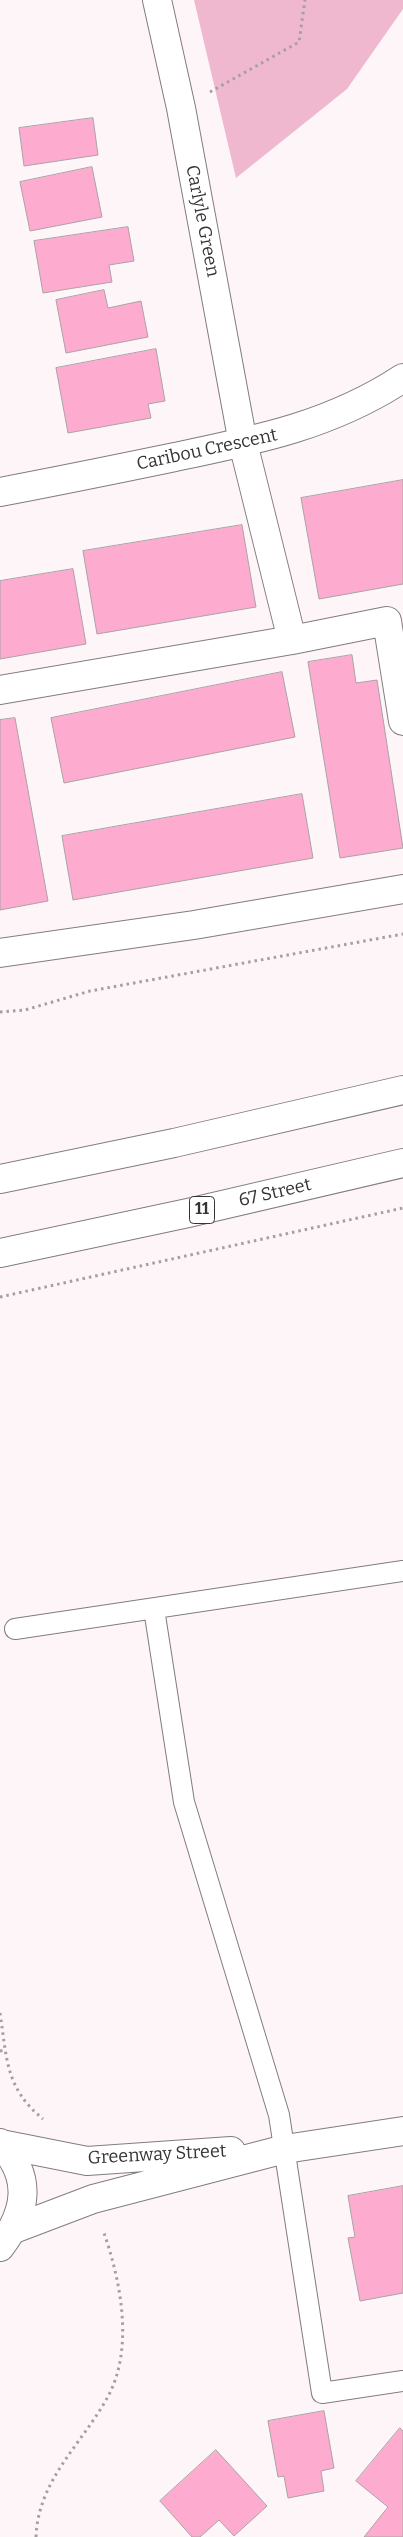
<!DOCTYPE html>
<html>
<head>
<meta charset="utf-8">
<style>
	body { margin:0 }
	canvas { display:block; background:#fdf5f8 }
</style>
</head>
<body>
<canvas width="403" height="2537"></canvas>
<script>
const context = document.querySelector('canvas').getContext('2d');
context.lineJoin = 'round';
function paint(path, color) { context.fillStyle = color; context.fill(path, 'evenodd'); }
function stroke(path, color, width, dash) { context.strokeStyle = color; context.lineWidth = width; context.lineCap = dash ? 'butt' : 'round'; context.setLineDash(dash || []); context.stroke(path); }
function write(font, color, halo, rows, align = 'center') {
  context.font = font + ' Bitter,serif'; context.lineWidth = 4.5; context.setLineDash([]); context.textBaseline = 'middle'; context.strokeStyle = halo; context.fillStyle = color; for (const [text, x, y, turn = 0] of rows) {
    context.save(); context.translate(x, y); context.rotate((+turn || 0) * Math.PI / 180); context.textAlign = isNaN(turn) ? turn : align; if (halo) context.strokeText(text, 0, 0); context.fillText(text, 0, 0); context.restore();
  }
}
paint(new Path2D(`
	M 194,0 L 403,0 L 403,9 L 347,89 L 236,178 Z`), '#f0b8cf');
const building = new Path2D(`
	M 93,118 L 98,155 L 24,166 L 19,128 Z
	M 92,167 L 102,217 L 30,231 L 20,182 Z
	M 128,227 L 134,261 L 109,265 L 112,282 L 43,293 L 34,241 Z
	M 104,290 L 108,308 L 141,301 L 148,337 L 66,353 L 56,300 Z
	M 156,349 L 165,401 L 148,404 L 151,418 L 68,433 L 56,368 Z
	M 403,480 L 403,584 L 319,599 L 301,498 Z
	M 242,525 L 256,607 L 97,634 L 83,551 Z
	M 73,569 L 86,644 L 0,659 L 0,581 Z
	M 352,655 L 356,683 L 377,680 L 403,848 L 340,858 L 308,662 Z
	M 282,672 L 295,737 L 64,783 L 51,718 Z
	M 15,718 L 48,901 L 0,910 L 0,720 Z
	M 302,794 L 313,858 L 73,900 L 62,836 Z
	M 403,2186 L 403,2293 L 360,2301 L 348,2238 L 355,2237 L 348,2196 Z
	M 324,2411 L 334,2468 L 321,2471 L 324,2491 L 288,2498 L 284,2476 L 278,2477 L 268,2421 Z
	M 400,2428 L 403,2431 L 403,2537 L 364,2537 L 388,2507 L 356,2481 Z
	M 216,2450 L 267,2506 L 234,2536 L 219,2520 L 200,2537 L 192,2537 L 160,2501 Z`);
paint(building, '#fdabcf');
stroke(building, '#aaa3a6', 1);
const lane = new Path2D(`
	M 154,1609 L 184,1802 L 279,2115 L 322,2393 L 403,2381
	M 15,1629 L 403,1571`);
const street = new Path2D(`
	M 157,0 L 181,108 L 243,443 L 292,640 L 387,621 L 403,721
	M 0,492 C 58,481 117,469 175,457 C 257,440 332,425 403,378
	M 0,690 L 292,640
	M 0,953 L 194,925 L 403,889
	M 0,2143 C 33,2177 27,2212 0,2247
	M 1,2144 L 87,2161 L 231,2151
	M 14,2229 L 93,2199 L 285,2149 L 403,2131`);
const primary = new Path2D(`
	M 0,1179 L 174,1143 L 403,1090
	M 0,1253 L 188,1213 L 403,1163`);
stroke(lane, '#837c7f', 22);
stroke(street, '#837c7f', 30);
stroke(primary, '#837c7f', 30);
stroke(new Path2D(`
	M 210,92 L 299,42 L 305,0
	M 0,1012 L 25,1010 L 90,991 L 403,934
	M 0,1297 L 403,1208
	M 0,2013 C 7,2058 5,2088 43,2119
	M 0,2051 L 6,2050
	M 36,2537 C 38,2481 80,2446 106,2400 C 135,2351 121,2281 103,2230`), '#a59fa2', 3, [2.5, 4]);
stroke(lane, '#fff', 20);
stroke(street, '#fff', 28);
stroke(primary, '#fff', 28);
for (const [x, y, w] of [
	[202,1210,25]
]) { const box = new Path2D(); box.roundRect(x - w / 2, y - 13.5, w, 27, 4); context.fillStyle = '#fff'; context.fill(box); stroke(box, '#363334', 1); }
write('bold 16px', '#363334', null, [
	["11",202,1210]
]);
write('18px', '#363334', '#fff', [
	["Carlyle Green",202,221,79],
	["Caribou Crescent",207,450,-12],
	["67 Street",275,1193,-13],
	["Greenway Street",157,2155,-3]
]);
</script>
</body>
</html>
